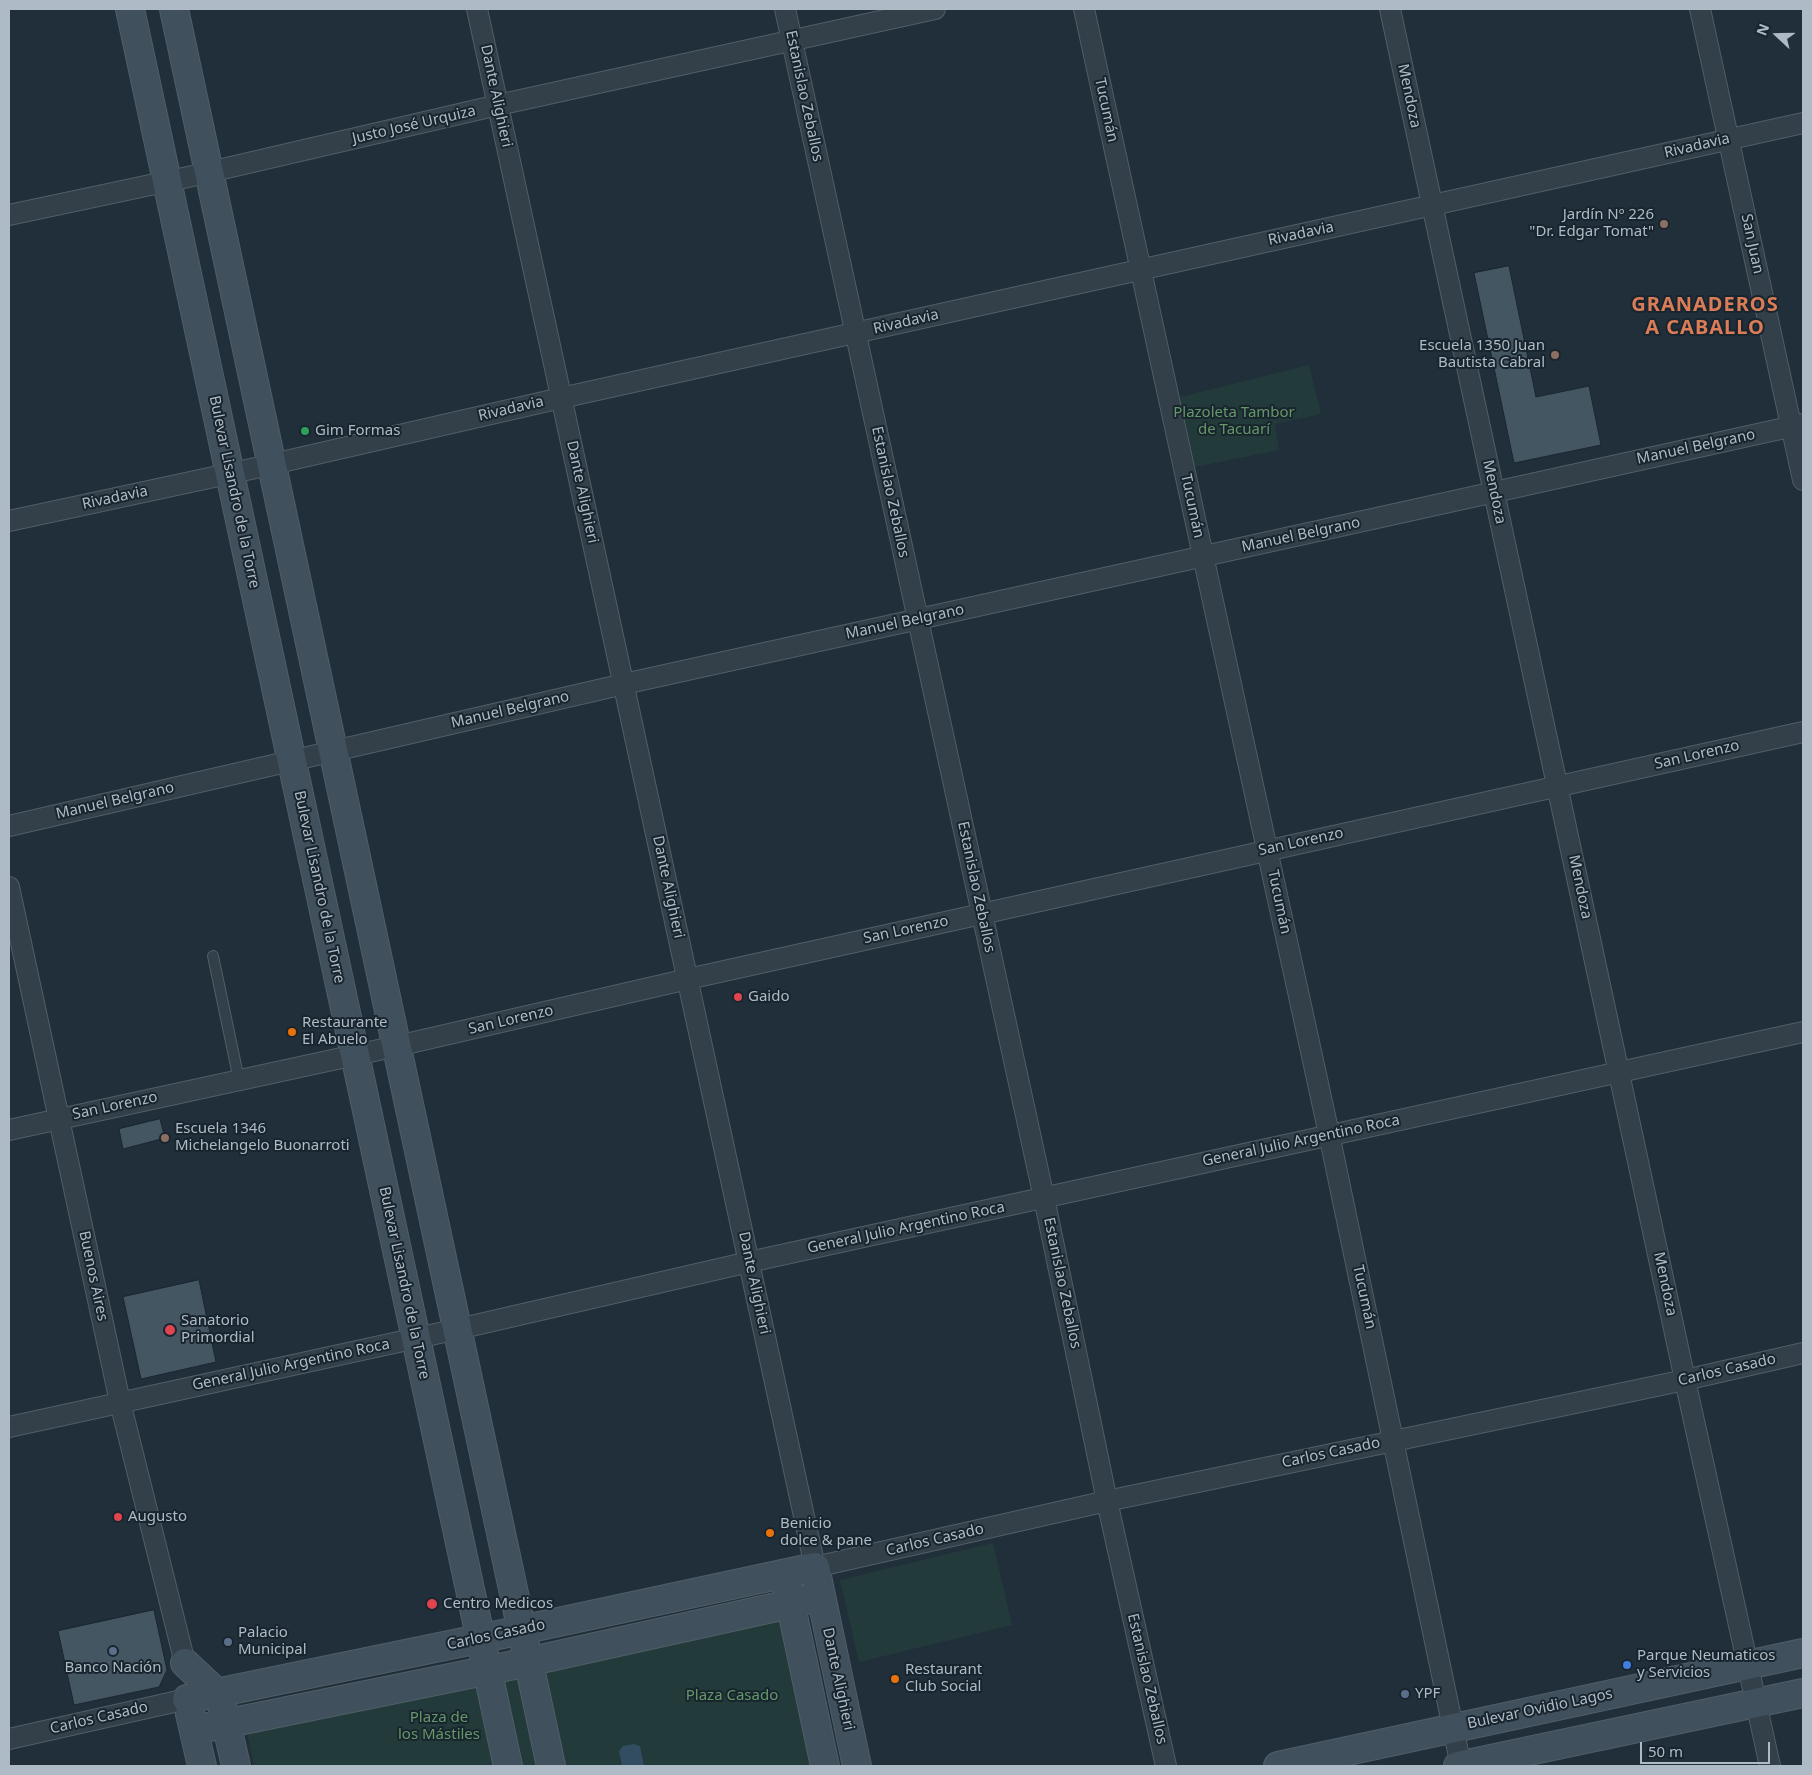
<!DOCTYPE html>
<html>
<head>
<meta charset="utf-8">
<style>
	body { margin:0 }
	#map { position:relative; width:1812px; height:1775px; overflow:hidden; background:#202f3a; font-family:"Noto Sans",sans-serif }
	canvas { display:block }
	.frame { position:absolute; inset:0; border:10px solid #aebbc6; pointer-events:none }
	.north { position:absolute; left:1752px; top:10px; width:50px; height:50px; -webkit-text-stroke:4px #19252e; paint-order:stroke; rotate:291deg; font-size:14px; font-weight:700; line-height:20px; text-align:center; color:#aebbc6 }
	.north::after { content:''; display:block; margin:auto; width:18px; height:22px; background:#aebbc6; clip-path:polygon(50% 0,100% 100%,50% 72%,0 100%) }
	.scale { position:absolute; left:1640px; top:1742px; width:130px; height:22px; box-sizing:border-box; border:2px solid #aebbc6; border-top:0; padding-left:6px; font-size:15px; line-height:18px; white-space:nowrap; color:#aebbc6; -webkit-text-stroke:4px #19252e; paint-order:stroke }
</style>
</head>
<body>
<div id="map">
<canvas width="1812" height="1775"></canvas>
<div class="frame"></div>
<div class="north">N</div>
<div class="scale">50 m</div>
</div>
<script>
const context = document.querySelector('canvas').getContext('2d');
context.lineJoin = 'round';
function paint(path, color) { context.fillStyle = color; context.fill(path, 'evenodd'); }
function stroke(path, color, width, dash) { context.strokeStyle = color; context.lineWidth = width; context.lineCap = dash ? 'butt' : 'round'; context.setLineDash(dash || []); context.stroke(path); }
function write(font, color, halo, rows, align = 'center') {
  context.font = font + ' "Noto Sans",sans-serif'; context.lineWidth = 4; context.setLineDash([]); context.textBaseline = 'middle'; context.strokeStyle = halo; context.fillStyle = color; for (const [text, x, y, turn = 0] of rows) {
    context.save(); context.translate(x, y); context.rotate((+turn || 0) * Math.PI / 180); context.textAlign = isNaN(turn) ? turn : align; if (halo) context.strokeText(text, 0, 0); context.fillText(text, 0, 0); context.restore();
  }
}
paint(new Path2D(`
	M 1309,365 L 1321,414 L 1275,424 L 1279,450 L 1195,467 L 1180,397 Z
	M 993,1543 L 1012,1625 L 859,1662 L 840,1580 Z
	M 786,1612 L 819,1766 L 254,1766 L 246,1727 Z`), '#223b3a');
paint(new Path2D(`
	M 634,1744 L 640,1746 L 644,1766 L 622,1766 L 619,1751 L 623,1746 Z`), '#324d62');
const building = new Path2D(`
	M 1509,266 L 1536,397 L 1589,386 L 1601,445 L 1514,463 L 1474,273 Z
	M 160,1119 L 165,1138 L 123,1149 L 119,1129 Z
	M 199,1280 L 216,1362 L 141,1379 L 123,1297 Z
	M 154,1610 L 167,1670 L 159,1687 L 74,1705 L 58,1631 Z`);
paint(building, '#455663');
stroke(building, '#1b2730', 1);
const lane = new Path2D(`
	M 213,956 L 239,1080`);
const street = new Path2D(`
	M 477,9 L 815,1567 L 1107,1501 L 1685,1380 L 1803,1353
	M 785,9 L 1044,1198 L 1107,1501 L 1166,1766
	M 1084,9 L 1329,1134 L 1461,1766
	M 1390,9 L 1685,1380 L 1770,1766
	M 1700,9 L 1803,480
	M 9,215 L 188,177 L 498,105 L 935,9
	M 9,521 L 251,469 L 561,398 L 1803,123
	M 9,826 L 624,684 L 1803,424
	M 9,887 L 120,1402 L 185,1663
	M 9,1130 L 397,1046 L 688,979 L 1803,732
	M 9,1427 L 458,1329 L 749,1262 L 1803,1032
	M 9,1739 L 187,1699`);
const secondary = new Path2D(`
	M 130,9 L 508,1766
	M 174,9 L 551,1766
	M 787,1587 L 825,1766
	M 185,1663 L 216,1692 L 221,1701 L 236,1766
	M 187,1699 L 498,1635 L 815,1567 L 857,1766
	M 190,1714 L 202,1766
	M 194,1730 L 509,1666 L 790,1604 L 821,1596
	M 1278,1766 L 1803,1653
	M 1458,1766 L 1803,1693`);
stroke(lane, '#515e67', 12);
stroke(street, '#515e67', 22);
stroke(secondary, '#515e67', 30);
stroke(lane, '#33404a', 10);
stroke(street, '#33404a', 20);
stroke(secondary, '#41505d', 28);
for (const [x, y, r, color] of [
	[1664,224,5,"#8d6e63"],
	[1555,355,5,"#8d6e63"],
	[305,431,5,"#2e9e5b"],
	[738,997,5,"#e0444e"],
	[292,1032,5,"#e8710a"],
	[165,1138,5,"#8d6e63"],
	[170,1330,6,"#e0444e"],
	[118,1517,5,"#e0444e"],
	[770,1533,5,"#e8710a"],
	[432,1604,6,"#e0444e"],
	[228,1642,5,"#5c6f8a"],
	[113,1651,5,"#5c6f8a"],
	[1627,1665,5,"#3f7fe0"],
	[895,1679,5,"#e8710a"],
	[1405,1694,5,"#5c6f8a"]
]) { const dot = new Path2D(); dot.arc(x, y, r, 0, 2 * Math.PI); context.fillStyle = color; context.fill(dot); stroke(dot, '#19252e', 2); }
write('15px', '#aebbc6', '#19252e', [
	["Dante Alighieri",496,96,78],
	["Estanislao Zeballos",804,96,78],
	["Mendoza",1409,96,78],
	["Tucumán",1106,110,78],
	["Justo José Urquiza",414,125,-13],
	["Rivadavia",1697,146,-13],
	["Rivadavia",1301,234,-12],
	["San Juan",1752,244,78],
	["Rivadavia",906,322,-13],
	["Rivadavia",511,409,-13],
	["Manuel Belgrano",1696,447,-12],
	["Bulevar Lisandro de la Torre",234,492,78],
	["Dante Alighieri",582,492,78],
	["Estanislao Zeballos",890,492,78],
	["Mendoza",1494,492,78],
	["Rivadavia",115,498,-12],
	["Tucumán",1192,506,78],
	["Manuel Belgrano",1301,535,-12],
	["Manuel Belgrano",905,622,-12],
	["Manuel Belgrano",510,710,-13],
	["San Lorenzo",1697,755,-13],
	["Manuel Belgrano",115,801,-13],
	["San Lorenzo",1301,842,-12],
	["Bulevar Lisandro de la Torre",319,887,78],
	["Dante Alighieri",668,887,78],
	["Estanislao Zeballos",976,887,78],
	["Mendoza",1580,887,78],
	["Tucumán",1279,902,78],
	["San Lorenzo",906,930,-12],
	["San Lorenzo",511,1020,-13],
	["San Lorenzo",115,1106,-12],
	["General Julio Argentino Roca",1301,1141,-12],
	["General Julio Argentino Roca",906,1228,-12],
	["Buenos Aires",93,1276,78],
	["Bulevar Lisandro de la Torre",404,1283,78],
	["Dante Alighieri",754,1283,78],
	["Estanislao Zeballos",1062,1283,78],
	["Mendoza",1665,1284,78],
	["Tucumán",1364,1297,78],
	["General Julio Argentino Roca",291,1365,-12],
	["Carlos Casado",1727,1370,-13],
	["Carlos Casado",1331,1453,-12],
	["Carlos Casado",935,1540,-13],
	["Carlos Casado",496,1635,-12],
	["Dante Alighieri",838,1679,78],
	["Estanislao Zeballos",1147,1679,77],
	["Bulevar Ovidio Lagos",1540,1709,-12],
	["Carlos Casado",99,1718,-13]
]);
write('15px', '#aebbc6', '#19252e', [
	["Jardín Nº 226",1654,215,"right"],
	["\"Dr. Edgar Tomat\"",1654,232,"right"],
	["Escuela 1350 Juan",1545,346,"right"],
	["Bautista Cabral",1545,363,"right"],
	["Gim Formas",315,431],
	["Gaido",748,997],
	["Restaurante",302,1023],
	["El Abuelo",302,1040],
	["Escuela 1346",175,1129],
	["Michelangelo Buonarroti",175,1146],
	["Sanatorio",181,1321],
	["Primordial",181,1338],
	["Augusto",128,1517],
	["Benicio",780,1524],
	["dolce & pane",780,1541],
	["Centro Medicos",443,1604],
	["Palacio",238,1633],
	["Municipal",238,1650],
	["Parque Neumaticos",1637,1656],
	["y Servicios",1637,1673],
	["Banco Nación",113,1668,"center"],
	["Restaurant",905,1670],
	["Club Social",905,1687],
	["YPF",1415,1694]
], 'left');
write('15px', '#649868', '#19252e', [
	["Plazoleta Tambor",1234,413],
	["de Tacuarí",1234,430],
	["Plaza Casado",732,1696],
	["Plaza de",439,1718],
	["los Mástiles",439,1735]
]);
context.letterSpacing = '1px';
write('bold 20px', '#d97c57', '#19252e', [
	["GRANADEROS",1705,305],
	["A CABALLO",1705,328]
]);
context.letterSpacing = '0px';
</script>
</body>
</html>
